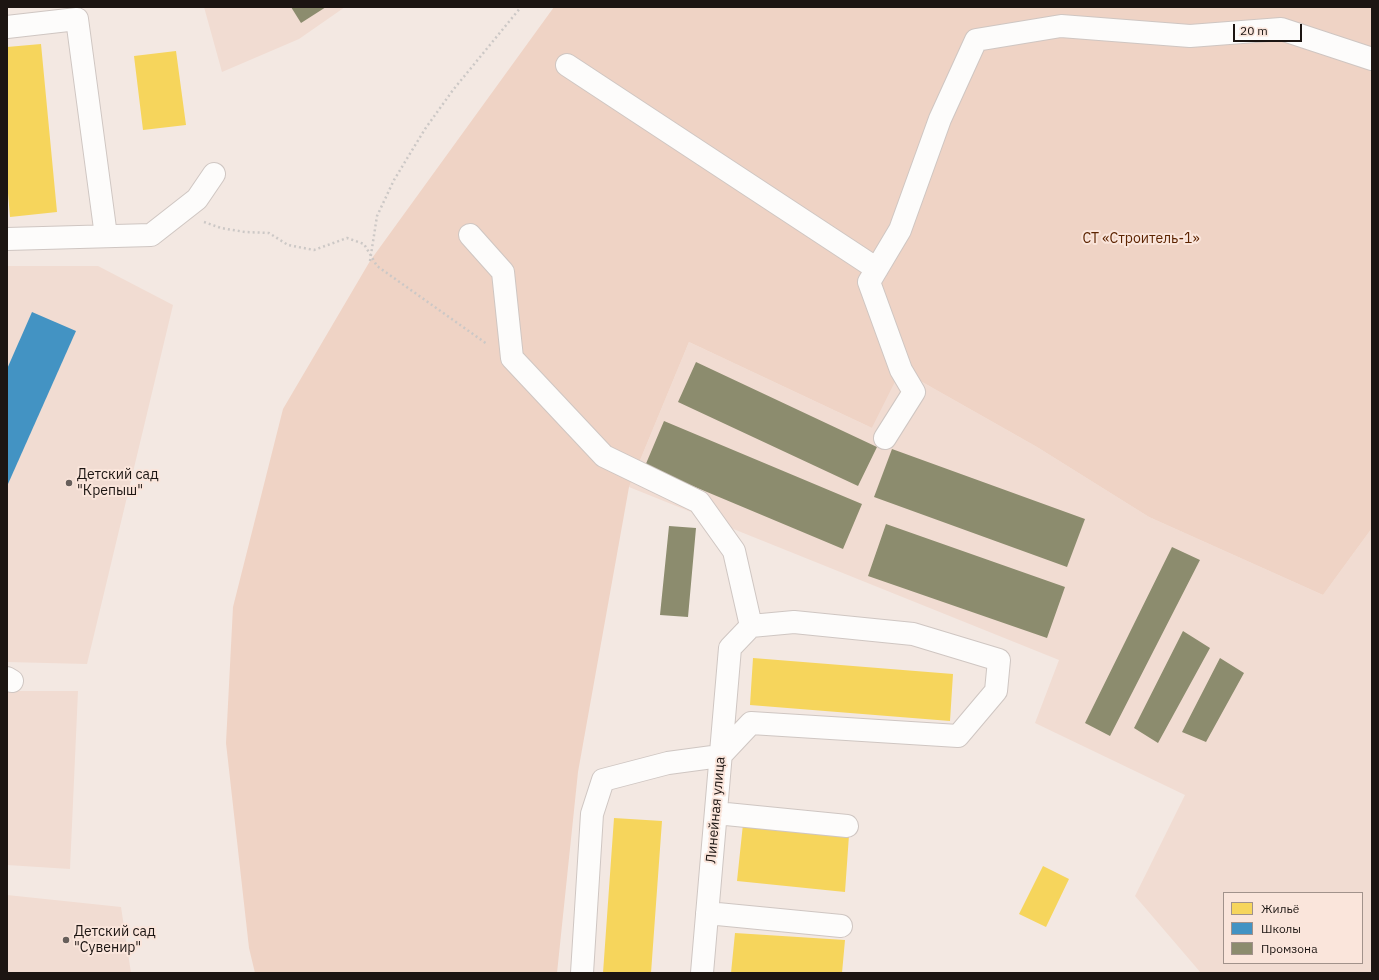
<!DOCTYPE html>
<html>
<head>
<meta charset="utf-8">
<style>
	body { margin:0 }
	#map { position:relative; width:1379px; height:980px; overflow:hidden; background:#f3e8e2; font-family:"IBM Plex Sans",sans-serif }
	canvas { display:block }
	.frame { position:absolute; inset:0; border:8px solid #1c1512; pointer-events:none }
	.legend { position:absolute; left:1223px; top:892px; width:140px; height:72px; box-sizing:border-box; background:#fae5db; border:1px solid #a1928b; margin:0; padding:5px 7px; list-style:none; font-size:12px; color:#1c1512 }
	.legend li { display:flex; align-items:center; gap:8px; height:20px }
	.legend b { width:20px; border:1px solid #a1928b }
	.scale { position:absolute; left:1233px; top:24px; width:69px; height:18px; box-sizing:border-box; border:2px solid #1c1512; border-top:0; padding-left:5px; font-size:12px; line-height:14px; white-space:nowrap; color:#1c1512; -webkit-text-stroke:3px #fae5db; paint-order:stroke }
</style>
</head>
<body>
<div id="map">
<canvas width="1379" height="980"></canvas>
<div class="frame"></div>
<ul class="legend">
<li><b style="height:11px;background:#f6d55c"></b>Жильё</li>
<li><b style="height:11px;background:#4393c3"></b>Школы</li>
<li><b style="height:11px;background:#8c8c6e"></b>Промзона</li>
</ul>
<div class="scale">20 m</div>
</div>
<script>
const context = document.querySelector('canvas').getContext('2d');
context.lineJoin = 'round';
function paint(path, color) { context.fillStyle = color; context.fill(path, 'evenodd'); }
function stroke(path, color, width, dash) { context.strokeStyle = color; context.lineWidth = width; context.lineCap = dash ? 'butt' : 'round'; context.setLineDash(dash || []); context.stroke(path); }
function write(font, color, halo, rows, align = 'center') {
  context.font = font + ' "IBM Plex Sans",sans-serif'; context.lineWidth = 4; context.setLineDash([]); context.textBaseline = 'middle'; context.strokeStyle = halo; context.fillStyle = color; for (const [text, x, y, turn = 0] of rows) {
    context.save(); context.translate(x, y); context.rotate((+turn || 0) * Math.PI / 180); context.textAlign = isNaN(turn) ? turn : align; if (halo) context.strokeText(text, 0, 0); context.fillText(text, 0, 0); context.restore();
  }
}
paint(new Path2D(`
	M 204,7 L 345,7 L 299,39 L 222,72 Z
	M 7,266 L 98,266 L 173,305 L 87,664 L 7,662 Z
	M 689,342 L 872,428 L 901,370 L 1037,447 L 1149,517 L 1323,595 L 1372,528 L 1372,973 L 1201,973 L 1135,896 L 1185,795 L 1035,723 L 1059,660 L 629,487 ZM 1224,893 L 1362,893 L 1362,963 L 1224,963 Z
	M 7,691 L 78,691 L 70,869 L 7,865 Z
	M 7,895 L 121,907 L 131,973 L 7,973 Z`), '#f1dcd2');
paint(new Path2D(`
	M 554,7 L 1372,7 L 1372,528 L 1323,595 L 1149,517 L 1037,447 L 901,370 L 872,428 L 689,342 L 629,487 L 578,772 L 557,973 L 255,973 L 249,948 L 226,743 L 233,607 L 283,409 L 370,261 Z`), '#efd3c5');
paint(new Path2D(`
	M 41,44 L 57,212 L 10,217 L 7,181 L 7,47 Z
	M 176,51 L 186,125 L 143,130 L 134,56 Z
	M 753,658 L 953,674 L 950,721 L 750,705 Z
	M 614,818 L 662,821 L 651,973 L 603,973 Z
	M 743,824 L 849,835 L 845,892 L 737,881 Z
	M 1043,866 L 1069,879 L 1046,927 L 1019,914 Z
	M 735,933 L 845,940 L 842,973 L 731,973 Z`), '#f6d55c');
paint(new Path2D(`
	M 32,312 L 76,331 L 8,484 L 7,483 L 7,369 Z`), '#4393c3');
paint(new Path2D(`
	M 291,7 L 326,7 L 301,23 Z
	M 696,362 L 877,447 L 858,486 L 678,402 Z
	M 664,421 L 862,504 L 843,549 L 645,466 Z
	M 892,449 L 1085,519 L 1067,567 L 874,497 Z
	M 886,524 L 1065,587 L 1047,638 L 868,576 Z
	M 669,526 L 696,528 L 688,617 L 660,615 Z
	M 1172,547 L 1200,560 L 1110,736 L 1085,723 Z
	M 1183,631 L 1210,648 L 1158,743 L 1134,728 Z
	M 1220,658 L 1244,673 L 1206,742 L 1182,732 Z`), '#8c8c6e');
const minor = new Path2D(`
	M 7,27 L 77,19 L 106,236
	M 567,65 L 877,269
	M 470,235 L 503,272 L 512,358 L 604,456 L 699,502 L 734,551 L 751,626
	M 7,239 L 151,235 L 197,199 L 214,174
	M 885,438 L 914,392 L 901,370 L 869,282 L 900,230 L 940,119 L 976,40 L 1061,26 L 1190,36 L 1281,29 L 1372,59
	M 7,678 L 12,681
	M 716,813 L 847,826
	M 707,913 L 841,926
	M 582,973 L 592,814 L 603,780 L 668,763 L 720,756 L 751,723 L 958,736 L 996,691 L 999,660 L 913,634 L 794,622 L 751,626 L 730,648 L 702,973`);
stroke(minor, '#cfc6c2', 24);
stroke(new Path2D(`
	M 204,222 L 221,228 L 245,232 L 269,233 L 288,245 L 314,250 L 347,238 L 364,244 L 377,266 L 487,344
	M 370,261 L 377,216 L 394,180 L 425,129 L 453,90 L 521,7`), '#ccc8c6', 2.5, [2, 3]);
stroke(minor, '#fdfcfb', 22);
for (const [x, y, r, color] of [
	[69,483,4,"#675f5b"],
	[66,940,4,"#675f5b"]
]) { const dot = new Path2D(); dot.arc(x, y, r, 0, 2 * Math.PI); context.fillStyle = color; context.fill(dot); stroke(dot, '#fae5db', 1.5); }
write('14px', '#5c2301', '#fae5db', [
	["СТ «Строитель-1»",1141,239]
]);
write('14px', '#1c1512', '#fae5db', [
	["Детский сад",77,475],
	["\"Крепыш\"",77,491],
	["Детский сад",74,932],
	["\"Сувенир\"",74,948]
], 'left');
write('14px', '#1c1512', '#fae5db', [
	["Линейная улица",716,810,-85]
]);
</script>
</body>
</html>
